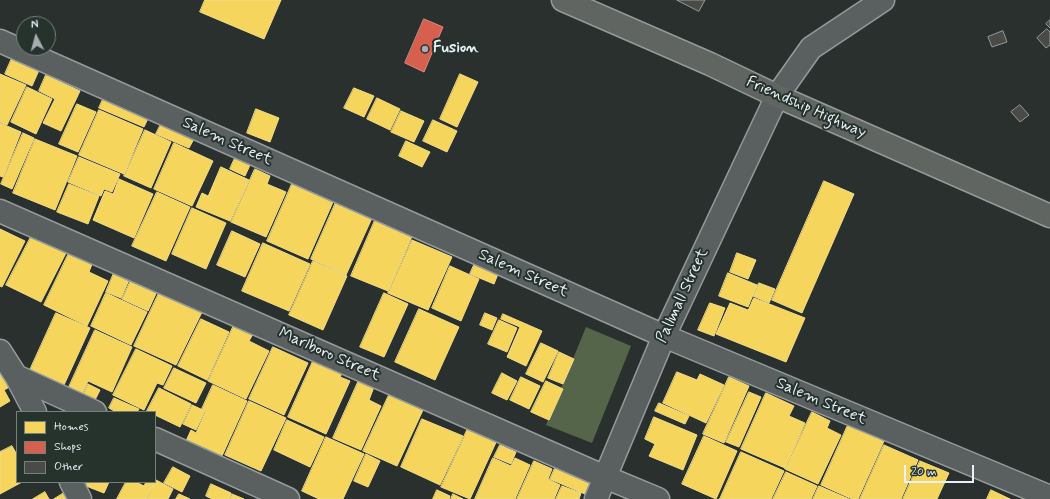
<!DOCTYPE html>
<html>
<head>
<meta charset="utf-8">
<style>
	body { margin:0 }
	#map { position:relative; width:1050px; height:499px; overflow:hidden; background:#29302d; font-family:Mynerve,sans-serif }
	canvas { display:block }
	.legend { position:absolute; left:16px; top:411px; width:140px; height:72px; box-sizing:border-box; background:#26332d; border:1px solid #747f7e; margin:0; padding:5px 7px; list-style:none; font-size:12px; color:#e8f1f8 }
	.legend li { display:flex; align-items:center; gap:8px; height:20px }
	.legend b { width:20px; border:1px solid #747f7e }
	.north { position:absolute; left:16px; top:16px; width:40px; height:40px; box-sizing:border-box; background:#26332d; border:1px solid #747f7e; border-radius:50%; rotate:354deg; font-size:11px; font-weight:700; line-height:16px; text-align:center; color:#e8f1f8 }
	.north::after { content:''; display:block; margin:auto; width:14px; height:18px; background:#a5adb1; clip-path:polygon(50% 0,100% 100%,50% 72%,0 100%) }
	.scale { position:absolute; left:904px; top:465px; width:70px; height:18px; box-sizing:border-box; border:2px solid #e8f1f8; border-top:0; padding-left:5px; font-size:12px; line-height:14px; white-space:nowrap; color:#e8f1f8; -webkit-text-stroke:3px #26332d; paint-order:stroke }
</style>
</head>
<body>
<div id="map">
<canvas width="1050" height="499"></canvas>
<ul class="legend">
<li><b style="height:11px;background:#f6d55c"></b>Homes</li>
<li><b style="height:11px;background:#d6604d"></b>Shops</li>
<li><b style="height:11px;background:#4a4b47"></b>Other</li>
</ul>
<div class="north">N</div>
<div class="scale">20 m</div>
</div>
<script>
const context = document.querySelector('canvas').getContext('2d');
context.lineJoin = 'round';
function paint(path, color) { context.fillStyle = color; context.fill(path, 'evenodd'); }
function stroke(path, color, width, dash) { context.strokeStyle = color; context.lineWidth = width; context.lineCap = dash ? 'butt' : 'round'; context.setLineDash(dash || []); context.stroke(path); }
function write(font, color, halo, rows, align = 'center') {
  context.font = font + ' Mynerve,sans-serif'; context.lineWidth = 4; context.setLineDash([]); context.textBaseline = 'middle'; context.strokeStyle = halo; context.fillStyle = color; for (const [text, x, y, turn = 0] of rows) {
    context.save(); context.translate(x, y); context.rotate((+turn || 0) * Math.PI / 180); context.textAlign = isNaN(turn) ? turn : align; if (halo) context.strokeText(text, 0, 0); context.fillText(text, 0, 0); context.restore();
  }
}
paint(new Path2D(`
	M 586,327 L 631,346 L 592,443 L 546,425 Z`), '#55654a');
const homes = new Path2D(`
	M 205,0 L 281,0 L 264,39 L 200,12 Z
	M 13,56 L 40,68 L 32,86 L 5,74 Z
	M 0,74 L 26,85 L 7,125 L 0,122 Z
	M 460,74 L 478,82 L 457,127 L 440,119 Z
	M 46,75 L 80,91 L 61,131 L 43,123 L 55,99 L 39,91 Z
	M 27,87 L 52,99 L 36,134 L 11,122 Z
	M 354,88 L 374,96 L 364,117 L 344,108 Z
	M 105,95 L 150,114 L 144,127 L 99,108 Z
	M 377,98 L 400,109 L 390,130 L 367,119 Z
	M 77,104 L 96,112 L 78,152 L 59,144 Z
	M 256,109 L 279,118 L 270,142 L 247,133 Z
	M 99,110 L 143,129 L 124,174 L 79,155 Z
	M 401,111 L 424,121 L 414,142 L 391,132 Z
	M 433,120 L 457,131 L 447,152 L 423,141 Z
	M 0,123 L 21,132 L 3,177 L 0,176 Z
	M 161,124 L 194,139 L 189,148 L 156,134 Z
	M 145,130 L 171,142 L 151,188 L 124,176 Z
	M 23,133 L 34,138 L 12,189 L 1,184 Z
	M 35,139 L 77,156 L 55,210 L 13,193 Z
	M 406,141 L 430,152 L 422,167 L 399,156 Z
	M 174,143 L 213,161 L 192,206 L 154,189 Z
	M 79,157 L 120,174 L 112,192 L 104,189 L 101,196 L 68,182 Z
	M 235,158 L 250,165 L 245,176 L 230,169 Z
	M 221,167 L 249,180 L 230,221 L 196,207 L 202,193 L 208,196 Z
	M 255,169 L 270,176 L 267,184 L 286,192 L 266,237 L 231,222 Z
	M 119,179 L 153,194 L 134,238 L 93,220 L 105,191 L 113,194 Z
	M 824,181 L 854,194 L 802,313 L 772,300 Z
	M 69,184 L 99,196 L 88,224 L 57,212 Z
	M 292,184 L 333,202 L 308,259 L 267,241 Z
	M 157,192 L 190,207 L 166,261 L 132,246 Z
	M 336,202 L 372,218 L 346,275 L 311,259 Z
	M 192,208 L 226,223 L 206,269 L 172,254 Z
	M 376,218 L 413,234 L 388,291 L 351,276 Z
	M 0,229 L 25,241 L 2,287 L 0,286 Z
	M 232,231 L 260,244 L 245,277 L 217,265 Z
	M 33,233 L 67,251 L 41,302 L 6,285 Z
	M 412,240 L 452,257 L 428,310 L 388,293 Z
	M 263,243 L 310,264 L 289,311 L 242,291 Z
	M 69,253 L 92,264 L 89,272 L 108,281 L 87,326 L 44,305 Z
	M 737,253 L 756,260 L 748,279 L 730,272 Z
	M 313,261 L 347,276 L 323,330 L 289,315 Z
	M 475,263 L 498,274 L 494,284 L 470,274 Z
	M 450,266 L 479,279 L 461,321 L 432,308 Z
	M 114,273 L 129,280 L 121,298 L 106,292 Z
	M 728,273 L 757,285 L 748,307 L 719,296 Z
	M 133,276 L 159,287 L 148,311 L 122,299 Z
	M 759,283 L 775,289 L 769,303 L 753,296 Z
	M 106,293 L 147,312 L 131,345 L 91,326 Z
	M 159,293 L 176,301 L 179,296 L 204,308 L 176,365 L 134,346 Z
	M 384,293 L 408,304 L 384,357 L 360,347 Z
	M 754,298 L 805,318 L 786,362 L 716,334 L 730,303 L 748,310 Z
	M 710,303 L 725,308 L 714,336 L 698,330 Z
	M 419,309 L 459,327 L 435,380 L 395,362 Z
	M 56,313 L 90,328 L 64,385 L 30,370 Z
	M 485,313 L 497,318 L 492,330 L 480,325 Z
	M 503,314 L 542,331 L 526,366 L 507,357 L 520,327 L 501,319 Z
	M 201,319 L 229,332 L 207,380 L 178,366 Z
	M 499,320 L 517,328 L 507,352 L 488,344 Z
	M 234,325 L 253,334 L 249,341 L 269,351 L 246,399 L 208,381 Z
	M 95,330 L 132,347 L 112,392 L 88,381 L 82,394 L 69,387 Z
	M 541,343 L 558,351 L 543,382 L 526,374 Z
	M 273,347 L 308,363 L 284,415 L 249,399 Z
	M 136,349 L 172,366 L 163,385 L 157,383 L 144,410 L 113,395 Z
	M 559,352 L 574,359 L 563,384 L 548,378 Z
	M 0,357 L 15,384 L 4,390 L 10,401 L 0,407 Z
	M 314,359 L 343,372 L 340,377 L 350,381 L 326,434 L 288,417 Z
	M 174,368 L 206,383 L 196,403 L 164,388 Z
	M 677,372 L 697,380 L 700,374 L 724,385 L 706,423 L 663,403 Z
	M 502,373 L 517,381 L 507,400 L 492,393 Z
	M 521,377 L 540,386 L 529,409 L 510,400 Z
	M 729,377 L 749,386 L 724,443 L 703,434 Z
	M 359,380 L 374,387 L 369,400 L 381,406 L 361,450 L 333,438 Z
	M 546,381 L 563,389 L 549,420 L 531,412 Z
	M 88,384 L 100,390 L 94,402 L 82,397 Z
	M 213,385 L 247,401 L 221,458 L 186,441 L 191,430 L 196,433 L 206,411 L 202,409 Z
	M 159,388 L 191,404 L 180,427 L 155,415 L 155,412 L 149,412 L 147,411 Z
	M 749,392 L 761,397 L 739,447 L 726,442 Z
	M 766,393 L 794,406 L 789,416 L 805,423 L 785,468 L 741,449 Z
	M 389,395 L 423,410 L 397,466 L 363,451 Z
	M 114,398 L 139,409 L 137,412 L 116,412 L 109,408 Z
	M 249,401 L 286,418 L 261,471 L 225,455 Z
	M 659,403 L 689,416 L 685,424 L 655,411 Z
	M 192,405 L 205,411 L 196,430 L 183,424 Z
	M 812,412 L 830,421 L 827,428 L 841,435 L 818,484 L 785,469 Z
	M 654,417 L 697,435 L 683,470 L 649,456 L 655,444 L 645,439 Z
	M 422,419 L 463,436 L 440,485 L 401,467 Z
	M 287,420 L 324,437 L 310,467 L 274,450 Z
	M 848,425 L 884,441 L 858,499 L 852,499 L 821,485 Z
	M 469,426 L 498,438 L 470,499 L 441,487 Z
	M 704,436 L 737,451 L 716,499 L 682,484 Z
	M 326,437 L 364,454 L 343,499 L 319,499 L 302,491 Z
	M 500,445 L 516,452 L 511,464 L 494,457 Z
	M 884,445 L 918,460 L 901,499 L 860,499 Z
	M 12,446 L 16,453 L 17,453 L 17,482 L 22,482 L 0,494 L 0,452 Z
	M 741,452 L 784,471 L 771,499 L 720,499 Z
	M 366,454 L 380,461 L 368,487 L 354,481 Z
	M 493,458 L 511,466 L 515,458 L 530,465 L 515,499 L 475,499 Z
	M 534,461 L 552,469 L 548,479 L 560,485 L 554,499 L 517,499 Z
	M 920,461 L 949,473 L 937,499 L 903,499 Z
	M 556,466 L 591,481 L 585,494 L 550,479 Z
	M 173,467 L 190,476 L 182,492 L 164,483 Z
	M 786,472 L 817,486 L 811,499 L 773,499 Z
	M 156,480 L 173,489 L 168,499 L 147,499 Z
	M 87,482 L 109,482 L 104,493 L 86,486 Z
	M 126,482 L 136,482 L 144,486 L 146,482 L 155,482 L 146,499 L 117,499 Z
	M 211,484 L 231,493 L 229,499 L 212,499 L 206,496 Z
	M 562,486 L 581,493 L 579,499 L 556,499 Z
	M 819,486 L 849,499 L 813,499 Z
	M 437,490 L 450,496 L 449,499 L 433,499 Z
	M 991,490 L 1010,499 L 987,499 Z
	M 45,492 L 49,499 L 33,499 Z
	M 64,493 L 67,499 L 54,499 Z
	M 179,494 L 190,499 L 176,499 Z
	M 232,494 L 244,499 L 230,499 Z
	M 453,494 L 463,499 L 451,499 Z`);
paint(homes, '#f6d55c');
stroke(homes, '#f2dd8b', 1);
const shops = new Path2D(`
	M 424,19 L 443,27 L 424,72 L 405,63 Z`);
paint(shops, '#d6604d');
stroke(shops, '#db8c80', 1);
const building = new Path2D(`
	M 677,0 L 705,0 L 699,11 Z
	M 1050,20 L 1050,28 L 1046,24 Z
	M 1047,29 L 1050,32 L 1050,45 L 1046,48 L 1037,38 Z
	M 1003,31 L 1007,42 L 992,47 L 988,37 Z
	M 1020,105 L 1029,115 L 1020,122 L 1011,112 Z`);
paint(building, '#4a4b47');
stroke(building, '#959a9a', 1);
const minor = new Path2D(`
	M 0,41 L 664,336 L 1050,497
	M 0,211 L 605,477 L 658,499
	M 0,351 L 16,376 L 35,412
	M 16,376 L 95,412
	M 155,439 L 288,499
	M 71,482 L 80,499
	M 596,499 L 664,336 L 777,96 L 811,48 L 883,0`);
const primary = new Path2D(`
	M 563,0 L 710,64 L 777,96 L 1050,216`);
stroke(minor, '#959a9a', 25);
stroke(primary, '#959a9a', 25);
stroke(minor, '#5a6060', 22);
stroke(primary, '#606562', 22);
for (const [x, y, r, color] of [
	[425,49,4,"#a5adb1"]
]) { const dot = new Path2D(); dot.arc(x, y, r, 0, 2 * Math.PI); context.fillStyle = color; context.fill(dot); stroke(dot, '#26332d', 1.5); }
write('bold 16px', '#e8f1f8', '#26332d', [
	["Fusion",433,49]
], 'left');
write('16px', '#e8f1f8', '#26332d', [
	["Friendship Highway",806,108,24],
	["Salem Street",227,142,24],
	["Salem Street",523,274,24],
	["Pallmall Street",683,296,-65],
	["Marlboro Street",329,355,24],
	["Salem Street",821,402,23]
]);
</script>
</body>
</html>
